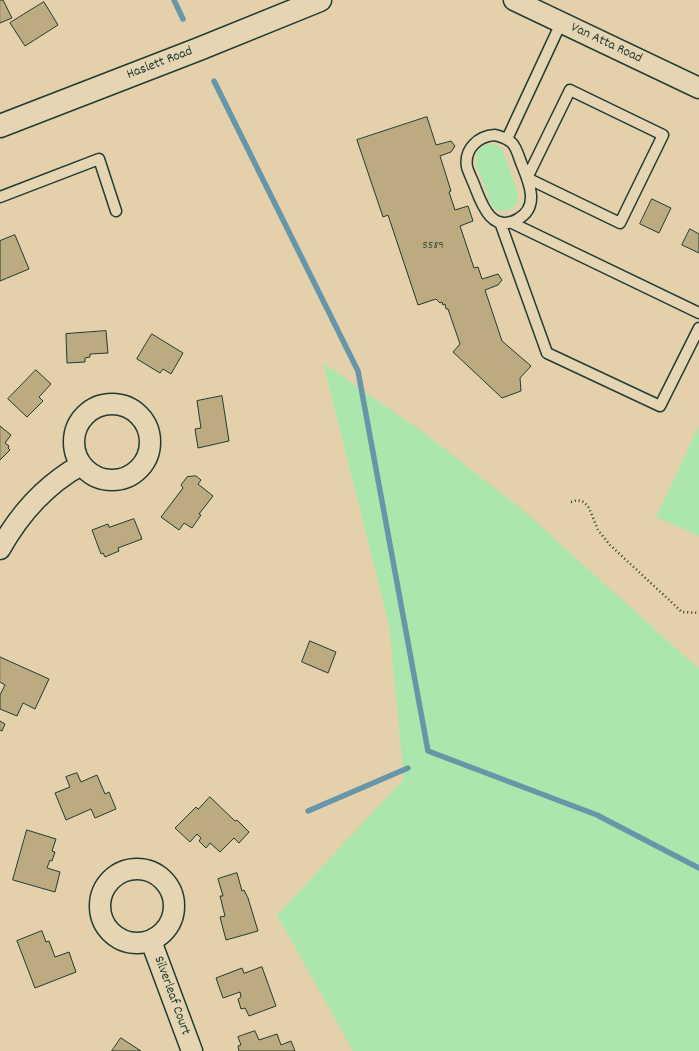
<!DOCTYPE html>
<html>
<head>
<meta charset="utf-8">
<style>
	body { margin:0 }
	canvas { display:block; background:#e4d1ab }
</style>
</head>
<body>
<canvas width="699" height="1051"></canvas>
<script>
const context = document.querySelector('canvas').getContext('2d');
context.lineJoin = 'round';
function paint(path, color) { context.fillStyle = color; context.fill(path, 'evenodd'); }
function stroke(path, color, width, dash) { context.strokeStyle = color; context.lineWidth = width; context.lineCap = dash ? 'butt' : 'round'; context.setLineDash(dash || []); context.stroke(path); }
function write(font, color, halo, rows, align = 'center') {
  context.font = font + ' Dekko,sans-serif'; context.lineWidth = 4; context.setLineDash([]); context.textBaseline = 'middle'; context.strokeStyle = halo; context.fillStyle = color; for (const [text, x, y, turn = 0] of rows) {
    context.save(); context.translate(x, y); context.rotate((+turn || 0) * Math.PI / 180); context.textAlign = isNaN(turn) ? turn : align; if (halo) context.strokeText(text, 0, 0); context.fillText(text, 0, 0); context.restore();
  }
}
paint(new Path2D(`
	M 486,144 L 497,145 L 502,149 L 518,192 L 517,204 L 508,211 L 497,210 L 492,206 L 476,164 L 477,152 Z
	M 323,363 L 423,432 L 524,511 L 699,669 L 699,1051 L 353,1051 L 277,915 L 404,779 L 389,625 Z
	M 699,426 L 699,536 L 656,517 Z`), '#abe6ac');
stroke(new Path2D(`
	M 174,0 L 183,19
	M 214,81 L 358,371 L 428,751 L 597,815 L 699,868
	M 308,811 L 408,768`), '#6796a9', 5.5);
const building = new Path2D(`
	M 0,0 L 3,0 L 12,18 L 0,23 Z
	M 44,2 L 58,25 L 25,46 L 10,23 Z
	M 427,117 L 436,145 L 451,141 L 455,146 L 451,152 L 440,156 L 451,191 L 449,192 L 455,210 L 468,206 L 473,221 L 460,226 L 474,268 L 478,267 L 482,279 L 498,274 L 502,280 L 498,285 L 485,290 L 502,341 L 531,366 L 520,378 L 521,391 L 502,398 L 453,352 L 460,344 L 448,309 L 446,309 L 445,304 L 443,305 L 442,302 L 440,303 L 436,299 L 418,305 L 388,215 L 383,217 L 357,140 Z
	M 652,199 L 671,208 L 659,233 L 640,224 Z
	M 690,229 L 699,234 L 699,253 L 682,245 Z
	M 15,235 L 29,269 L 0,281 L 0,241 Z
	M 106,331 L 108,353 L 90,354 L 90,357 L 85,358 L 85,362 L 67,363 L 66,334 Z
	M 152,334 L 183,353 L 171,374 L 163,369 L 160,373 L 137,359 Z
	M 36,370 L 51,384 L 39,397 L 43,401 L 27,417 L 8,399 Z
	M 222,396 L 229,441 L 198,448 L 195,429 L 201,428 L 197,401 Z
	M 0,426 L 11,435 L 5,443 L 9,446 L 8,448 L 10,450 L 0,460 Z
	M 196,476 L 201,480 L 198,484 L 213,496 L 199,514 L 201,515 L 192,528 L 184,523 L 179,530 L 161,517 L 183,488 L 181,485 L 187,477 Z
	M 134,519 L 142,539 L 118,548 L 119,551 L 105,557 L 103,553 L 101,554 L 92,530 L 108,524 L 109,527 Z
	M 310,641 L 336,652 L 328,673 L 302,662 Z
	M 0,657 L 49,679 L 35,709 L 23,703 L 17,716 L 0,709 L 0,695 L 5,685 L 0,682 Z
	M 0,721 L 5,724 L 2,731 L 0,730 Z
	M 77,773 L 81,782 L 97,775 L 105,794 L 109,792 L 116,809 L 95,818 L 91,809 L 66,820 L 55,793 L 70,787 L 66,777 Z
	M 210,797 L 235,821 L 237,820 L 249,832 L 239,843 L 234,838 L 220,852 L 210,843 L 206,848 L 199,841 L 201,838 L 197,834 L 190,842 L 175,828 L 196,807 L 198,809 Z
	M 27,830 L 56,839 L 52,851 L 55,852 L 52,861 L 50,860 L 47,868 L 60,872 L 55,892 L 13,880 Z
	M 237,873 L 242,891 L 244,890 L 248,898 L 258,931 L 226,940 L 220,917 L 225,916 L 220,896 L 223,896 L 218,879 Z
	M 42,931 L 46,942 L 49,941 L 55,957 L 69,952 L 76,972 L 35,988 L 17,941 Z
	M 262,967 L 276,1006 L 249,1016 L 245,1008 L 241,1009 L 238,999 L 241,997 L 240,992 L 223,998 L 216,978 L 242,968 L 244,973 Z
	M 255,1031 L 259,1040 L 277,1034 L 281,1045 L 291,1041 L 295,1051 L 239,1051 L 238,1046 L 241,1045 L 238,1037 Z
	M 121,1038 L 141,1051 L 112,1051 Z`);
paint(building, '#bcaa80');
stroke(building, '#1f3d34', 1);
const service = new Path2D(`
	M 570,90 L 663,135 L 620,223 L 527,178 Z
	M 495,135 C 501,137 507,138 512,143 C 517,148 519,158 522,165 C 529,182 540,207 518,219 C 492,234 482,205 475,187 C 473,181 469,174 467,167 C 464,149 478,136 495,135 Z
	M 507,139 L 561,23
	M 0,197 L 99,159 L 116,211
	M 500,222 L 547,353 L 660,406 L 699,328
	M 510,222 L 699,313`);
const minor = new Path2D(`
	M 514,0 L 699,88
	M74 442a38 38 0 1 1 76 0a38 38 0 1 1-76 0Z
	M 0,549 C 20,513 45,485 81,465
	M100 906a37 37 0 1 1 74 0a37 37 0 1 1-74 0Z
	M 151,941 L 192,1051`);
const tertiary = new Path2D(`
	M 0,126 L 199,49 L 320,0`);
stroke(service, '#1f3d34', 13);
stroke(minor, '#1f3d34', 23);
stroke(tertiary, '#1f3d34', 25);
stroke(new Path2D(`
	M 571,502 L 577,500 L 584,502 L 589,508 L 598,530 L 610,545 L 682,612 L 699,613`), '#1f3d34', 2.5, [1, 3]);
stroke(service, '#e6d5b2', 10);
stroke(minor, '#e6d5b2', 20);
stroke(tertiary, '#e6d5b2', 22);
write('12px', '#465847', null, [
	["5589",433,246]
]);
write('14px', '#1f3d34', '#e6d5b2', [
	["Van Atta Road",606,44,25],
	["Haslett Road",160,64,-21],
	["Silverleaf Court",171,996,70]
]);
</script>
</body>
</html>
